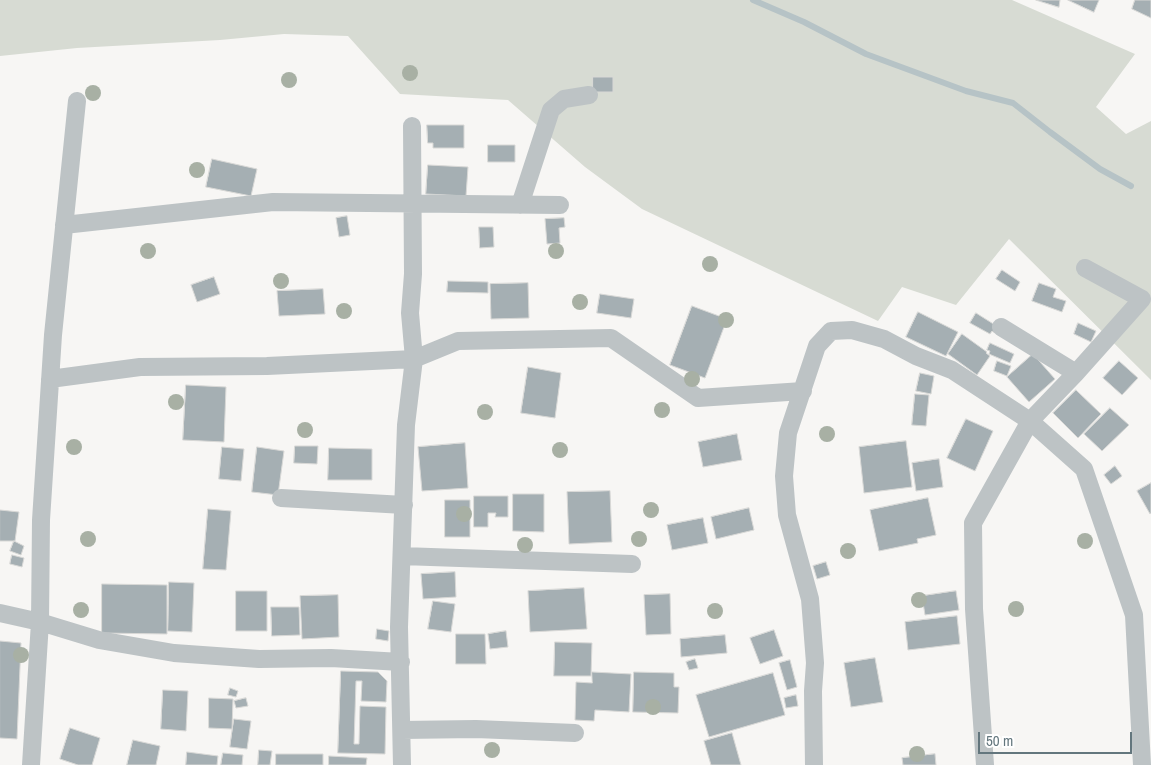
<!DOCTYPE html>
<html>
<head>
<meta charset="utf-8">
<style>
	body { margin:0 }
	#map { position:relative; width:1151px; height:765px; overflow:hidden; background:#f7f6f4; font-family:"Archivo Narrow",sans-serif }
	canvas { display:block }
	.scale { position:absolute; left:978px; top:732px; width:154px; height:22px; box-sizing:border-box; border:2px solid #63767d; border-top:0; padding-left:6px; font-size:15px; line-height:18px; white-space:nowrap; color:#63767d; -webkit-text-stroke:4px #fff; paint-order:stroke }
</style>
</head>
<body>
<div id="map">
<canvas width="1151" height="765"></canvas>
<div class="scale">50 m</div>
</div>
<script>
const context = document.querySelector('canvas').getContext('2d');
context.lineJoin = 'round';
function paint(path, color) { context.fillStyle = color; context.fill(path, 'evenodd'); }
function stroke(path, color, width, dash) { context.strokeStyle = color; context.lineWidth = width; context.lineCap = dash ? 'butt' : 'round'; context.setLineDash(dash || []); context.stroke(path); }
paint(new Path2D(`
	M 0,0 L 1012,0 L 1135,54 L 1096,107 L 1126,134 L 1151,121 L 1151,380 L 1009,239 L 956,305 L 902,287 L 878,321 L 642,209 L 585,167 L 508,100 L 400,94 L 348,36 L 284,34 L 220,40 L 77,48 L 0,56 Z`), '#d7dbd3');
stroke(new Path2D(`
	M 753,0 L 804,22 L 866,54 L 966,91 L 1013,103 L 1050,132 L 1100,169 L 1131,186`), '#b6c3c6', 6);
const building = new Path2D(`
	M 1036,0 L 1060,0 L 1059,7 Z
	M 1068,0 L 1099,0 L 1094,12 Z
	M 1135,0 L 1151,0 L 1151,18 L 1132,9 Z
	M 593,77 L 613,77 L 613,92 L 593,92 Z
	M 427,125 L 464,125 L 464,148 L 433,148 L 433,143 L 428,143 Z
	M 488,145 L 515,145 L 515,162 L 488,162 Z
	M 212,159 L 257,169 L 251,196 L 206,187 Z
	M 428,165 L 468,167 L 466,196 L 426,194 Z
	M 347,216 L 350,235 L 339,237 L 336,218 Z
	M 564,218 L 565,227 L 559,228 L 560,243 L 547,244 L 545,219 Z
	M 479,227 L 493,227 L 494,247 L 480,248 Z
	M 1002,270 L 1020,282 L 1015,291 L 996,279 Z
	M 214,277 L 220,294 L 197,302 L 191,285 Z
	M 448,281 L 488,282 L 488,293 L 447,292 Z
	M 528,283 L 529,318 L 491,319 L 490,284 Z
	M 1039,283 L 1056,289 L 1053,297 L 1066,301 L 1062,312 L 1032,301 Z
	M 323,289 L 325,314 L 279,316 L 277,291 Z
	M 600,294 L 634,299 L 631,318 L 597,313 Z
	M 692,306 L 727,319 L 705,378 L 670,365 Z
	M 918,312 L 958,332 L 946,356 L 906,337 Z
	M 976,313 L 995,325 L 995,333 L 992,331 L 990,334 L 970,323 Z
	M 1078,323 L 1096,331 L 1091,342 L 1074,334 Z
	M 962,334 L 987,352 L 986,353 L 990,356 L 977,375 L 948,354 Z
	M 990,343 L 1014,354 L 1010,363 L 989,354 L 990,351 L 987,350 Z
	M 1033,354 L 1055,379 L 1029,402 L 1007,377 Z
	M 997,361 L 1011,366 L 1007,376 L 994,371 Z
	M 1119,361 L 1138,378 L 1122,395 L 1103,378 Z
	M 528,367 L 561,373 L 555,418 L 521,413 Z
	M 920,373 L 934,376 L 931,394 L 916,391 Z
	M 186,385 L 226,387 L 224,442 L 183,440 Z
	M 1076,390 L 1101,414 L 1078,438 L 1053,413 Z
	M 915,394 L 929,395 L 926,426 L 912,425 Z
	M 1110,408 L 1129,425 L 1102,451 L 1084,434 Z
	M 966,419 L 993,431 L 975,471 L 947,458 Z
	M 737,434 L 742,460 L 703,467 L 698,442 Z
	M 906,441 L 912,487 L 864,493 L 859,447 Z
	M 465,443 L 468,488 L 422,491 L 418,447 Z
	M 295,446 L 318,446 L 317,464 L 294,463 Z
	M 222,447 L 244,449 L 241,481 L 219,479 Z
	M 257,447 L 284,451 L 278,495 L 252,492 Z
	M 329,448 L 372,449 L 372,480 L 328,480 Z
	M 939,459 L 943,487 L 916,491 L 912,463 Z
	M 1115,466 L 1122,476 L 1111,484 L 1104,475 Z
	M 1151,483 L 1151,513 L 1150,514 L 1137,491 Z
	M 610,491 L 612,542 L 569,544 L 567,492 Z
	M 513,494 L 544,494 L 544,532 L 513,531 Z
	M 474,496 L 508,496 L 508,517 L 495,517 L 496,513 L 488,513 L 488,527 L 474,527 Z
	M 928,498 L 936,535 L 917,539 L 918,543 L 879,551 L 870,510 Z
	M 445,500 L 470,500 L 470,537 L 445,537 Z
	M 749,508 L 754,530 L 716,539 L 711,517 Z
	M 208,509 L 231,511 L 226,570 L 203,569 Z
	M 0,510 L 19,512 L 15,541 L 0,541 Z
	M 703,518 L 708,543 L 672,550 L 667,525 Z
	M 14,541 L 24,546 L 21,555 L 10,551 Z
	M 12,555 L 24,558 L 22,567 L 10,564 Z
	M 826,562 L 830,575 L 817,579 L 813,566 Z
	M 455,572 L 456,597 L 423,599 L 421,574 Z
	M 169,582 L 194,583 L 192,632 L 168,631 Z
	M 102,584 L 167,585 L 167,634 L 102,633 Z
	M 584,588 L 587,629 L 530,632 L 528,591 Z
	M 236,591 L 267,591 L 267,631 L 236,631 Z
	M 956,591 L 959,610 L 925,615 L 922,596 Z
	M 670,594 L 671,634 L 646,635 L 644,595 Z
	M 338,595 L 339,637 L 302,639 L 300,596 Z
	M 433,601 L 455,604 L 451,632 L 428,629 Z
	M 271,607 L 299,607 L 300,635 L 272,636 Z
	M 957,616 L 960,644 L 908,650 L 905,622 Z
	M 377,629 L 389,631 L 388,641 L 376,639 Z
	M 774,630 L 783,656 L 760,664 L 750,638 Z
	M 506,631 L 508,647 L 490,649 L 488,634 Z
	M 456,634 L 485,634 L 486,664 L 456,664 Z
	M 725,635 L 727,653 L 681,657 L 680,639 Z
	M 0,641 L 21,643 L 17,739 L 0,738 Z
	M 555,642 L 592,643 L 591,676 L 554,676 Z
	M 875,658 L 883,702 L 851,707 L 844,663 Z
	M 695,659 L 698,668 L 689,670 L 686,662 Z
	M 790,660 L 797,687 L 787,690 L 779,663 Z
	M 341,671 L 378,672 L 387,681 L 386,702 L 361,701 L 362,681 L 356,681 L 354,744 L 359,744 L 360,706 L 386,707 L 385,754 L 338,753 Z
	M 592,672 L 631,674 L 629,712 L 595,710 L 594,721 L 575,720 L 576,682 L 592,683 Z
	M 634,672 L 674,673 L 674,687 L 679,687 L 678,713 L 633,712 Z
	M 773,673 L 785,715 L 709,737 L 696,695 Z
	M 230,688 L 238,691 L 236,697 L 228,695 Z
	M 163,690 L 188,691 L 186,731 L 161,729 Z
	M 796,695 L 798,706 L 786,708 L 784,698 Z
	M 209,698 L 233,699 L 232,729 L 209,728 Z
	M 246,698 L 248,706 L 236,708 L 234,701 Z
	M 234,719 L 251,721 L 247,749 L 230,747 Z
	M 70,728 L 100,738 L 92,765 L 78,765 L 60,759 Z
	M 732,733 L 741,765 L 711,765 L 704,741 Z
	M 133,740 L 160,746 L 156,765 L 127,765 Z
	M 259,750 L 272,751 L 270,765 L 258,765 Z
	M 187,752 L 218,756 L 217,765 L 186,765 Z
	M 223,753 L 243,755 L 242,765 L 221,765 Z
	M 276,754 L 323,754 L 323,765 L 276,765 Z
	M 935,754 L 936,765 L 903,765 L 902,758 Z
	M 329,756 L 367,758 L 366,765 L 329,765 Z`);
paint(building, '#a5afb3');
stroke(building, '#d8d8d6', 1);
stroke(new Path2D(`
	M 520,205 L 551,110 L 564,99 L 589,95
	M 64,225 L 273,202 L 560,205
	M 1001,327 L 1076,373
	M 50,379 L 140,367 L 267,366 L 414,359 L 458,341 L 611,338 L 698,398 L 803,391
	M 281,498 L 404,505
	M 402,556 L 632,564
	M 0,613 L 40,622 L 99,640 L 174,653 L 259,659 L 331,658 L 401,662
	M 402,730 L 476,729 L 575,733
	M 31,765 L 40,622 L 41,520 L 53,335 L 77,101
	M 402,765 L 399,627 L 406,425 L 414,359 L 410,313 L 413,274 L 412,126
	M 814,765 L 813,691 L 815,663 L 810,599 L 787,515 L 784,476 L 788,433 L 817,346 L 831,331 L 852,330 L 884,339 L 916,356 L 952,370 L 1030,421 L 1084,469 L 1134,615 L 1142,765
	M 985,765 L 974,609 L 973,523 L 1030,421 L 1076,373 L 1142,299 L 1085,268`), '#bdc3c5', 18);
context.fillStyle = '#a8b0a4';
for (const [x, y] of [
	[410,73],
	[289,80],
	[93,93],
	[197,170],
	[148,251],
	[556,251],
	[710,264],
	[281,281],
	[580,302],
	[344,311],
	[726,320],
	[692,379],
	[176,402],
	[662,410],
	[485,412],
	[305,430],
	[827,434],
	[74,447],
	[560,450],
	[651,510],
	[464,514],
	[88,539],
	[639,539],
	[1085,541],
	[525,545],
	[848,551],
	[919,600],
	[1016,609],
	[81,610],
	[715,611],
	[21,655],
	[653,707],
	[492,750],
	[917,754]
]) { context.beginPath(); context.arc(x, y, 8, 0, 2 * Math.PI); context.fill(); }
</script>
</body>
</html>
